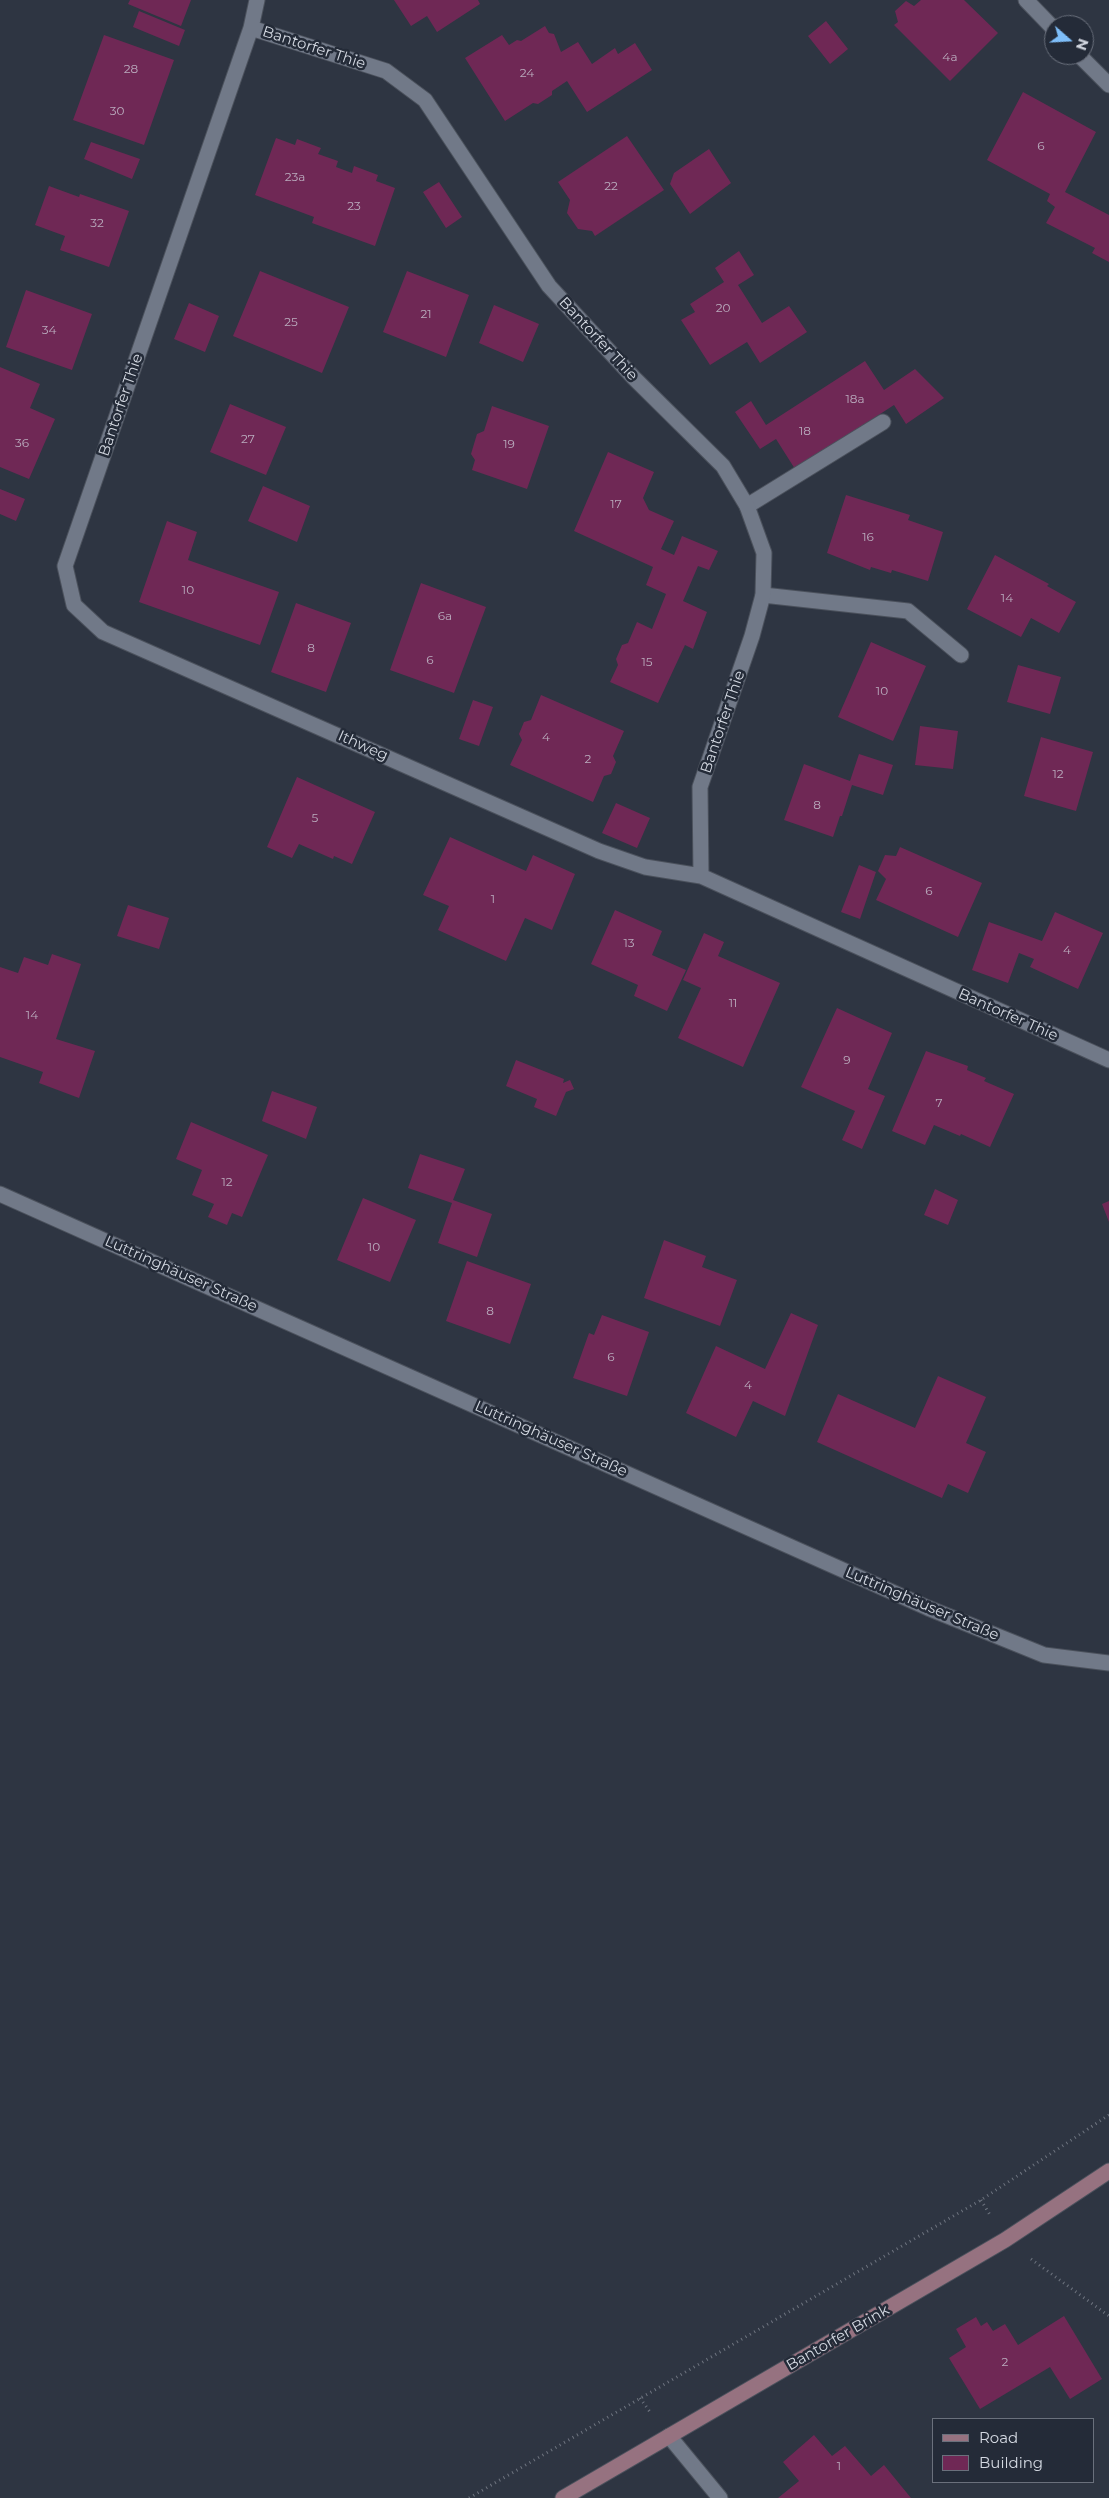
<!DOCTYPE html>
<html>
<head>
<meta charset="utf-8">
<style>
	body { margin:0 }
	#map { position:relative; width:1109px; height:2498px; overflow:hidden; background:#2e3542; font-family:Montserrat,sans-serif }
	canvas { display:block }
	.legend { position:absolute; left:932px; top:2418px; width:162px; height:65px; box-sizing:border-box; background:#242b38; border:1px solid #6a707c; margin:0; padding:6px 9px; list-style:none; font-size:15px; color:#d3d8e1 }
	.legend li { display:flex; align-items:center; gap:10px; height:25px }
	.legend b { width:25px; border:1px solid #6a707c }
	.north { position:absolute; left:1044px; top:15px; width:50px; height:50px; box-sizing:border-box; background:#242b38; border:1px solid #6a707c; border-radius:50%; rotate:109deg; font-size:14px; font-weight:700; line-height:20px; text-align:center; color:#d3d8e1 }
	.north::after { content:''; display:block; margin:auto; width:18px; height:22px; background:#7ebef9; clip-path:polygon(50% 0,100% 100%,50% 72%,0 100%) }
</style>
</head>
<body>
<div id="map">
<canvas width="1109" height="2498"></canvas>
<ul class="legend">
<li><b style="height:6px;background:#967280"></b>Road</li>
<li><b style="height:14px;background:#6f2855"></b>Building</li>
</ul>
<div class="north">N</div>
</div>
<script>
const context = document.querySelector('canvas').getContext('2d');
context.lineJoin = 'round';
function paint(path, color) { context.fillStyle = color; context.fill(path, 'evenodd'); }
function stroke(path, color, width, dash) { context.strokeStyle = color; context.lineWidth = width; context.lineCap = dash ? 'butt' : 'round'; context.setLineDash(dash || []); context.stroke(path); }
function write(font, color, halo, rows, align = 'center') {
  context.font = font + ' Montserrat,sans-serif'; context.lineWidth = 5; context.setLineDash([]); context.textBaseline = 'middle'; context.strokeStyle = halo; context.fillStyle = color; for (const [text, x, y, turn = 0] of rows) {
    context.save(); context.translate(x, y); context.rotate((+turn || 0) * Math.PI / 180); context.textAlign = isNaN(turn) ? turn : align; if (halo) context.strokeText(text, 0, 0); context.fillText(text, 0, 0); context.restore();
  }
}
paint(new Path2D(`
	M 130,0 L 191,0 L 181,26 L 128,4 Z
	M 394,0 L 478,0 L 480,4 L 437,32 L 427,16 L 411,26 Z
	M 921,0 L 964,0 L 998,33 L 950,81 L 894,25 L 898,22 L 895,11 L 906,1 L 914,6 Z
	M 139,11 L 185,30 L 179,46 L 133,27 Z
	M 826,21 L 848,49 L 830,64 L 808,36 Z
	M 545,26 L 549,33 L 554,34 L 561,52 L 578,42 L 592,64 L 615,48 L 618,54 L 635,43 L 652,70 L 587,112 L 567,81 L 552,91 L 552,95 L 538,104 L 533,103 L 505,121 L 465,58 L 502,35 L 509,45 L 517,40 L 521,41 Z
	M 104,35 L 174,60 L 144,145 L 73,120 Z
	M 1023,92 L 1096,132 L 1065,192 L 1109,215 L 1109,262 L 1092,253 L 1095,248 L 1046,223 L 1055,207 L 1047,201 L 1050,194 L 987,160 Z
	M 627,136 L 664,190 L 595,236 L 592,231 L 578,229 L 567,213 L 570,200 L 558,182 Z
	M 276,138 L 295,145 L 297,139 L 321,148 L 318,154 L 338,161 L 336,167 L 352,173 L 354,166 L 378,175 L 376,181 L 395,188 L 375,246 L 312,223 L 314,217 L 255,195 Z
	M 91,142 L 140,159 L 132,179 L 84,159 Z
	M 709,149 L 731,183 L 690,214 L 670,184 L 674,173 Z
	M 439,182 L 462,217 L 446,228 L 423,192 Z
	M 49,186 L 79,197 L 80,194 L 129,211 L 109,267 L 60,250 L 65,236 L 35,225 Z
	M 739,251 L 754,275 L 738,285 L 762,323 L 789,306 L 807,332 L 760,363 L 747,342 L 710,365 L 681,320 L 695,312 L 690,304 L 724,282 L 715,268 Z
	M 260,271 L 349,307 L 322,373 L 233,336 Z
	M 407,271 L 469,295 L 446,357 L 383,332 Z
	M 26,290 L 92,314 L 72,370 L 6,347 Z
	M 189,303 L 219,316 L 205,352 L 174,339 Z
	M 494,305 L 539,324 L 523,362 L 479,343 Z
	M 865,361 L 884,390 L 915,369 L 944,398 L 906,424 L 894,405 L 795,469 L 776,439 L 760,449 L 735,412 L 751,401 L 766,425 Z
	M 0,367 L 40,384 L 30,408 L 55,419 L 29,479 L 0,467 Z
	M 230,404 L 286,427 L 266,475 L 210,452 Z
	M 492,406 L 549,426 L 527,489 L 472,470 L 475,460 L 471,454 L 477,434 L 484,431 Z
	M 608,452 L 654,472 L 643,498 L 649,510 L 674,521 L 661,549 L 674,555 L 682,536 L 718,551 L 709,570 L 698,566 L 683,601 L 707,612 L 693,649 L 685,645 L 658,703 L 610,682 L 618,665 L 616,659 L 622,645 L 628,643 L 637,622 L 652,629 L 666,594 L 646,585 L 653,567 L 574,531 Z
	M 263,486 L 310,506 L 297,542 L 248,521 Z
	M 0,489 L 25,499 L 16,521 L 0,514 Z
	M 846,495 L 910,515 L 908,520 L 943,532 L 928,581 L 892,570 L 891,573 L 871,567 L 870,570 L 827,553 Z
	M 167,521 L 197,532 L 188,560 L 279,592 L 260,645 L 139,602 Z
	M 995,555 L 1049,584 L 1047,586 L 1076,602 L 1059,633 L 1031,618 L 1021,637 L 967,609 Z
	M 421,583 L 486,607 L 454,693 L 390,670 Z
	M 296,603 L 351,623 L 326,692 L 271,672 Z
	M 871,642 L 926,666 L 893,741 L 838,717 Z
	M 1018,665 L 1061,677 L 1050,714 L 1007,702 Z
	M 541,695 L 624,731 L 613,756 L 616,762 L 611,774 L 604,776 L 593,802 L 510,765 L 522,740 L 519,734 L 524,722 L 531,720 Z
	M 473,700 L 493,707 L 479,746 L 459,739 Z
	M 920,726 L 958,731 L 953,769 L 915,765 Z
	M 1041,737 L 1093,752 L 1076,811 L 1024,796 Z
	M 859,754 L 893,765 L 883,795 L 852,785 L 842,816 L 840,816 L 833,837 L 784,820 L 804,764 L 850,781 Z
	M 297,777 L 375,812 L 352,864 L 334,856 L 333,859 L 299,844 L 292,858 L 267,847 Z
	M 616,803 L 650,818 L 637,848 L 602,833 Z
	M 450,837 L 526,871 L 533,855 L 575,874 L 552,930 L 525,918 L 506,961 L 438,930 L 449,906 L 423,895 Z
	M 900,847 L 982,883 L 958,937 L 876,900 L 886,879 L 878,871 L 885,855 L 896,856 Z
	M 859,865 L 876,872 L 860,919 L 841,912 Z
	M 128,905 L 169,918 L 159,949 L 117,936 Z
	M 615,910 L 662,931 L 652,955 L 686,970 L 667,1011 L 634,996 L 638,985 L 591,964 Z
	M 1055,912 L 1103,933 L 1078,989 L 1030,967 L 1034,959 L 1019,953 L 1008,983 L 972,970 L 989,922 L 1042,941 Z
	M 704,933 L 724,942 L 718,956 L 780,983 L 743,1067 L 678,1038 L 701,988 L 683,980 Z
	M 52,954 L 81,964 L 56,1039 L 95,1051 L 79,1098 L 39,1083 L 43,1072 L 0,1057 L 0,967 L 18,973 L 24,957 L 48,965 Z
	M 837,1008 L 892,1033 L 868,1089 L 885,1096 L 862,1149 L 842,1140 L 855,1111 L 801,1087 Z
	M 926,1051 L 968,1066 L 967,1070 L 986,1078 L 984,1081 L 1014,1094 L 990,1147 L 961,1134 L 960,1136 L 934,1125 L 925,1145 L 892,1131 Z
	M 516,1060 L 564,1079 L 563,1083 L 570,1080 L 574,1089 L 566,1092 L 556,1116 L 534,1107 L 537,1099 L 506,1086 Z
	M 272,1091 L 317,1107 L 306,1139 L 262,1121 Z
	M 191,1122 L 268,1155 L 242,1217 L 232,1213 L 227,1225 L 208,1217 L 214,1204 L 192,1195 L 202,1170 L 176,1159 Z
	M 420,1154 L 465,1169 L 453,1200 L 492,1214 L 477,1257 L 438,1243 L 452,1203 L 408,1188 Z
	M 935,1189 L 958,1200 L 948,1225 L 924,1215 Z
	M 363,1198 L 416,1220 L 390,1282 L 337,1260 Z
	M 1109,1201 L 1109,1222 L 1102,1204 Z
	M 664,1240 L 706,1256 L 702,1267 L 737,1280 L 720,1326 L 644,1298 Z
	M 467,1261 L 531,1284 L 510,1344 L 446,1321 Z
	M 791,1313 L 818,1325 L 785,1416 L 753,1401 L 736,1437 L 686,1413 L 716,1346 L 765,1369 Z
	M 602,1315 L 649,1332 L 627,1396 L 573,1378 L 589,1333 L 594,1335 Z
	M 938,1376 L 986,1397 L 966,1443 L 986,1452 L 968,1493 L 948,1484 L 942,1498 L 817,1442 L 838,1394 L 915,1428 Z
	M 1064,2316 L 1102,2379 L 1070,2399 L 1050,2367 L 980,2409 L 949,2358 L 966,2347 L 956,2329 L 976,2317 L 981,2326 L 987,2322 L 993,2331 L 1005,2324 L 1018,2345 Z
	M 814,2435 L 832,2456 L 845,2446 L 871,2476 L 884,2465 L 911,2498 L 778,2498 L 799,2481 L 783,2462 Z`), '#6f2855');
const service = new Path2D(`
	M 747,506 L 883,422
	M 763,595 L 908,611 L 961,655`);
const minor = new Path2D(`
	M 257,0 L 251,28 L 65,566 L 74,605 L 103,632 L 599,851 L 645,867 L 701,876
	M 1026,0 L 1054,29
	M 251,28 L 386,71 L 425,100 L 549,286 L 634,378 L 723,466 L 747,506 L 764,553 L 763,595 L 752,636 L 700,787 L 701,876 L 1109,1060
	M 1079,55 L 1109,85
	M 0,1194 L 928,1608 L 1044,1655 L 1109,1663
	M 669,2436 L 720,2498`);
const secondary = new Path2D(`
	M 563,2498 L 1005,2240 L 1109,2171`);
stroke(service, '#4b515c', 17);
stroke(minor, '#4b515c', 17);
stroke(secondary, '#4b515c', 17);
stroke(new Path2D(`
	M 981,2200 L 990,2215
	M 1031,2259 L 1109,2316
	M 640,2398 L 650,2412
	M 469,2498 L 981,2200 L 1109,2115`), '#6f7580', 3, [1, 4]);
stroke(service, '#717988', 15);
stroke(minor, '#717988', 15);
stroke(secondary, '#967280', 15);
write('12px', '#baacbe', null, [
	["4a",950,57],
	["28",131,69],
	["24",527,73],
	["30",117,111],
	["6",1041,146],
	["23a",295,177],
	["22",611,186],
	["23",354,206],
	["32",97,223],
	["20",723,308],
	["21",426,314],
	["25",291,322],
	["34",49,330],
	["18a",855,399],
	["18",805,431],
	["27",248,439],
	["36",22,443],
	["19",509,444],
	["17",616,504],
	["16",868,537],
	["10",188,590],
	["14",1007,598],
	["6a",445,616],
	["8",311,648],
	["6",430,660],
	["15",647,662],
	["10",882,691],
	["4",546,737],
	["2",588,759],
	["12",1058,774],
	["8",817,805],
	["5",315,818],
	["6",929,891],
	["1",493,899],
	["13",629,943],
	["4",1067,950],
	["11",733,1003],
	["14",32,1015],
	["9",847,1060],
	["7",939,1103],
	["12",227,1182],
	["10",374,1247],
	["8",490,1311],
	["6",611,1357],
	["4",748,1385],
	["2",1005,2362],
	["1",839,2466]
]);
write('15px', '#d3d8e1', '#242b38', [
	["Bantorfer Thie",314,48,18],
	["Bantorfer Thie",598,339,47],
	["Bantorfer Thie",121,405,-71],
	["Bantorfer Thie",723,722,-71],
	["Ithweg",363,746,24],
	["Bantorfer Thie",1008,1015,24],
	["Luttringhäuser Straße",181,1274,24],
	["Luttringhäuser Straße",551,1439,24],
	["Luttringhäuser Straße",922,1604,23],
	["Bantorfer Brink",838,2338,-30]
]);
</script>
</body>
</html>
